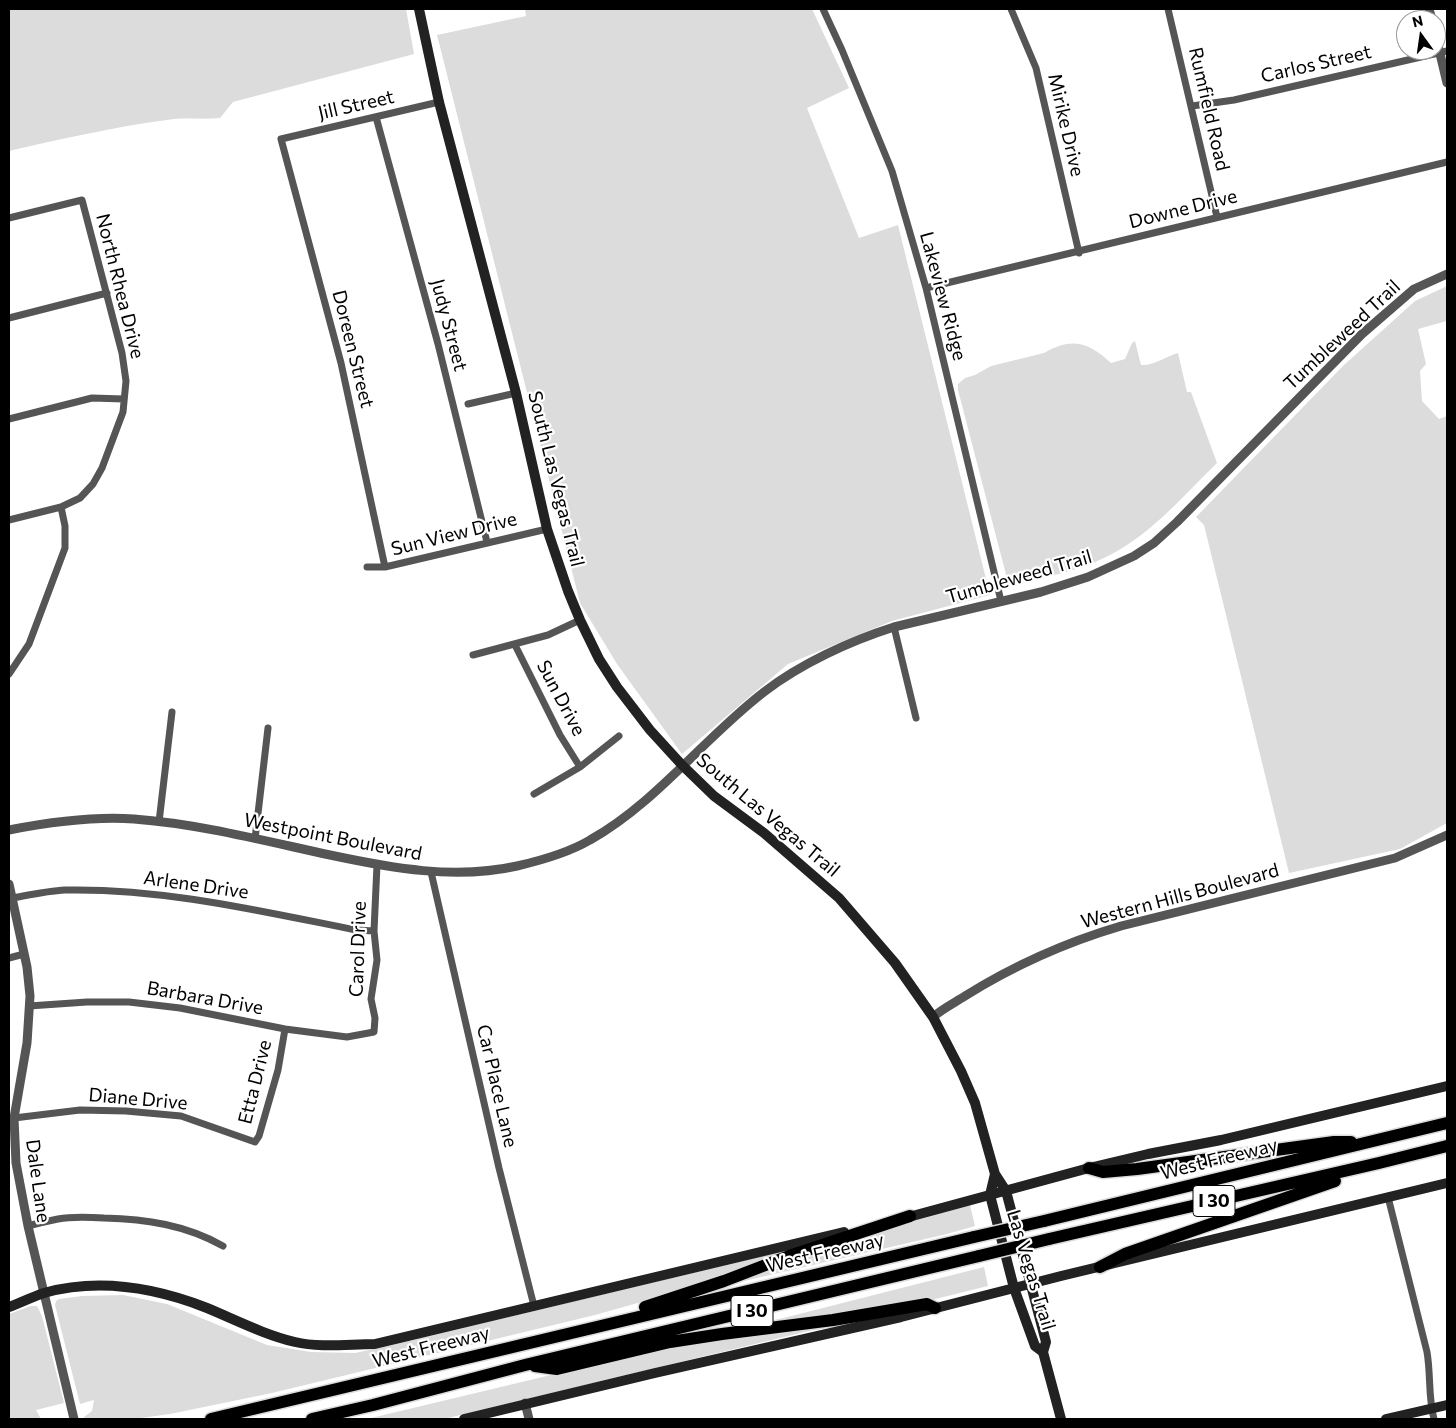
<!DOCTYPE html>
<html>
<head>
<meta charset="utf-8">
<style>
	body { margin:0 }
	#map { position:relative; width:1456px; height:1428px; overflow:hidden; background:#fff; font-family:Commissioner,sans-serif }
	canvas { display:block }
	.frame { position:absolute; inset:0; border:10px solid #000; pointer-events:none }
	.north { position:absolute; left:1396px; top:10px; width:50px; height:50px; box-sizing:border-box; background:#fff; border:1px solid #999; border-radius:50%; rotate:346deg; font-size:14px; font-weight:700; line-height:20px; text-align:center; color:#000 }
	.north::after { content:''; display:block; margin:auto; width:18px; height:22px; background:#000; clip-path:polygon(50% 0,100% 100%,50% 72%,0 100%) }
</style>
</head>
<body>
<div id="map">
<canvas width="1456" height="1428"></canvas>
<div class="frame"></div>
<div class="north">N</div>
</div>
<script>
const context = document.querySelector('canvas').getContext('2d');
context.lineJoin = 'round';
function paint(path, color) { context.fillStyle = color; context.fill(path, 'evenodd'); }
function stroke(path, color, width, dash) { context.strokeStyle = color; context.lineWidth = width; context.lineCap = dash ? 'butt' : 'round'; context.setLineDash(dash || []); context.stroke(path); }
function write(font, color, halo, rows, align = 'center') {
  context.font = font + ' Commissioner,sans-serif'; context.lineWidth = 4.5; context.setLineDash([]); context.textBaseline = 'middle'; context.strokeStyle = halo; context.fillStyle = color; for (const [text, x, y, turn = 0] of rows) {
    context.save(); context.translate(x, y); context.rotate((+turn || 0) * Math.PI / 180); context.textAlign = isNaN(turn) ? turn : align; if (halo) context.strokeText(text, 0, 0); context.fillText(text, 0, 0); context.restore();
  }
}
paint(new Path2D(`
	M 9,9 L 406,9 L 414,54 L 233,102 L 220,118 C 202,120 184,117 167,120 C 114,127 61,139 9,151 Z
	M 525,9 L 812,9 L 849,88 L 807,108 L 859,238 L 898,225 L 990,595 L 892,621 L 788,664 L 682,754 L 617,664 L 580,603 L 437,35 L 526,16 Z
	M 1447,286 L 1447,321 L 1418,329 L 1426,364 L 1420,371 L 1422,401 L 1439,419 L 1447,416 L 1447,823 L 1400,849 L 1289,873 L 1204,525 L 1196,517 L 1344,365 L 1415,301 Z
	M 1135,341 L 1141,365 C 1153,366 1165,357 1178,353 L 1187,392 L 1191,392 L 1217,463 C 1182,497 1149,537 1104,558 C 1075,572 1041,578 1009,586 L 958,390 L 958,384 L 965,378 L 975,375 L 991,366 L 1044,353 C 1072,337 1088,342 1111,363 L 1125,359 L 1132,343 Z
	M 970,1205 L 975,1226 L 947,1234 L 722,1286 L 900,1225 Z
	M 808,1246 L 666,1295 L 595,1315 L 272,1393 L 170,1414 L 134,1419 L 84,1419 L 84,1417 L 92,1411 L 94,1400 L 80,1404 L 55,1305 L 56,1301 L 59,1299 L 82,1296 L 123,1295 L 167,1304 L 267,1345 L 311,1352 L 355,1353 L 388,1346 L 800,1247 Z
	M 984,1267 L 988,1286 L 919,1303 L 760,1324 Z
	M 31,1306 L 37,1306 L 42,1316 L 64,1403 L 36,1410 L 41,1419 L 9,1419 L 9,1314 Z
	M 834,1325 L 444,1419 L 367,1419 L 647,1352 L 714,1338 Z`), '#dcdcdc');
const motorway = new Path2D(`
	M 1089,1168 L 1103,1172 L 1137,1169 L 1334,1142 L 1351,1142
	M 1044,1221 L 1447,1123
	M 1049,1239 L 1379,1163 L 1447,1146
	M 1100,1267 L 1125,1254 L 1335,1181
	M 645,1307 L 724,1281 L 789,1256 L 910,1216
	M 535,1366 L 557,1369 L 670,1342 L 722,1334 L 833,1320 L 927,1304 L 935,1308
	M 211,1419 L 974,1237
	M 312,1419 L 373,1405 L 525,1365 L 979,1256`);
stroke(motorway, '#dbdbdb', 15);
stroke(new Path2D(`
	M 823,9 L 842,50 L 892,171 L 926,288 L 1001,601
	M 1011,9 L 1036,68 L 1079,253
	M 1168,9 L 1217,217
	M 1192,106 L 1234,100 L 1447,51
	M 376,117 L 438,344 L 487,542
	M 9,218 L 82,200 L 122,353 L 126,381 L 123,412 L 102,468 L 93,484 L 80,498 L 61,507 L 9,520
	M 926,288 L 1447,162
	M 9,318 L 107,293
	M 468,404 L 516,393
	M 9,419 L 92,398 L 124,399
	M 367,567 L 385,567 L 547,529
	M 385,567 L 341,363 L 281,139 L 439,102
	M 894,627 L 916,718
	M 515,645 L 560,735 L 580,767
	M 473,655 L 548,635 L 580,620
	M 9,674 L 29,644 L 65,548 L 65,526 L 61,507
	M 534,794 L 580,767 L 619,736
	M 159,822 L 172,712
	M 255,839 L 268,728
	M 431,872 L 499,1168 L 534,1306
	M 12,898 C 29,895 47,891 65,890 C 163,888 260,911 356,930 L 374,931
	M 9,958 L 24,954
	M 29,1006 L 87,1002 L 129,1002 L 180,1008 L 285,1029 L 347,1037 L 374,1032 L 375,1018 L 371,999 L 377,960 L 374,931 L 377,865
	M 14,1118 L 80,1110 L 126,1111 L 181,1116 L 255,1142 L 259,1136 L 278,1070 L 285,1029
	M 1388,1197 L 1427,1352 C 1431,1375 1428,1397 1434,1419
	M 28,1226 C 38,1223 48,1221 58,1219 C 73,1216 89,1217 104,1218 C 146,1219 186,1225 223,1246`), '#555', 7);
stroke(new Path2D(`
	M 1429,9 L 1432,20
	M 1436,37 L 1447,83
	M 9,830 C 50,822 92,816 134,819 C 200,824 265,841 330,855 C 391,868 455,880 517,866 C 543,860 568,853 590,840 C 656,803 704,738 764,692 C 800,664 850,641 894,627 L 1041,592 L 1088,577 L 1134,556 L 1154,543 L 1177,522 L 1362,334 L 1414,289 L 1447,274
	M 9,884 L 27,967 L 30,996 L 27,1043 L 14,1118 L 16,1163 L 28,1226 L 74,1419
	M 933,1017 C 942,1009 954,1003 965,996 C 1013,966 1067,942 1121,926 L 1395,858 L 1447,835
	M 525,1403 L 529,1419`), '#555', 9);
stroke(new Path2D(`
	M 419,9 L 439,102 L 516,393 L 547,529 L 568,591 L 580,620 L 599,659 L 617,687 L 650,730 L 682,765 L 714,796 L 764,833 L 839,898 L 895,963 L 933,1017 L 961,1071 L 975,1103 L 995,1174 L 1006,1191 L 1046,1342 L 1043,1352 L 1061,1419
	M 995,1174 L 990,1195 L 1014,1288 L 1035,1346 L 1043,1352
	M 905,1218 L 1089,1168 L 1148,1154 L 1221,1140 L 1447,1086
	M 9,1307 C 20,1303 32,1297 44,1293 C 98,1278 156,1288 207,1308 C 236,1320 265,1335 295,1342 C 320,1348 349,1344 375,1344 L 844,1232
	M 464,1419 L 655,1373 L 901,1317 L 1061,1276 L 1447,1183
	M 1386,1419 L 1447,1405`), '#222', 10);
stroke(motorway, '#000', 12);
const motorwayBridge = new Path2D(`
	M 974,1237 L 1044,1221
	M 979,1256 L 1049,1239`);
stroke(motorwayBridge, '#dbdbdb', 15, []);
stroke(motorwayBridge, '#000', 12);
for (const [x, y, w] of [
	[1214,1201,42],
	[752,1311,42]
]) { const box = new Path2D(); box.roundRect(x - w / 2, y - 15.5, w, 31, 4); context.fillStyle = '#fff'; context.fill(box); stroke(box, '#000', 1); }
write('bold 18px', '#000', null, [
	["I 30",1214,1201],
	["I 30",752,1311]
]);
write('19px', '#000', '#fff', [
	["Carlos Street",1316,64,-13],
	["Jill Street",356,105,-13],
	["Rumfield Road",1209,109,77],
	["Mirike Drive",1066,125,77],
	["Downe Drive",1183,209,-14],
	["North Rhea Drive",120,286,76],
	["Lakeview Ridge",943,296,75],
	["Judy Street",449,325,75],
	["Tumbleweed Trail",1342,335,-43],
	["Doreen Street",353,349,76],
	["South Las Vegas Trail",556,479,76],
	["Sun View Drive",454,534,-14],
	["Tumbleweed Trail",1019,577,-16],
	["Sun Drive",561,698,62],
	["South Las Vegas Trail",768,815,40],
	["Westpoint Boulevard",333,837,11],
	["Arlene Drive",196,885,8],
	["Western Hills Boulevard",1180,896,-15],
	["Carol Drive",358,949,-88],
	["Barbara Drive",205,998,10],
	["Etta Drive",255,1082,-76],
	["Car Place Lane",497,1086,77],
	["Diane Drive",138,1099,5],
	["West Freeway",1219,1159,-14],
	["Dale Lane",38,1181,82],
	["West Freeway",825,1253,-13],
	["Las Vegas Trail",1031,1270,73],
	["West Freeway",431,1347,-14]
]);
</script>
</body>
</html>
